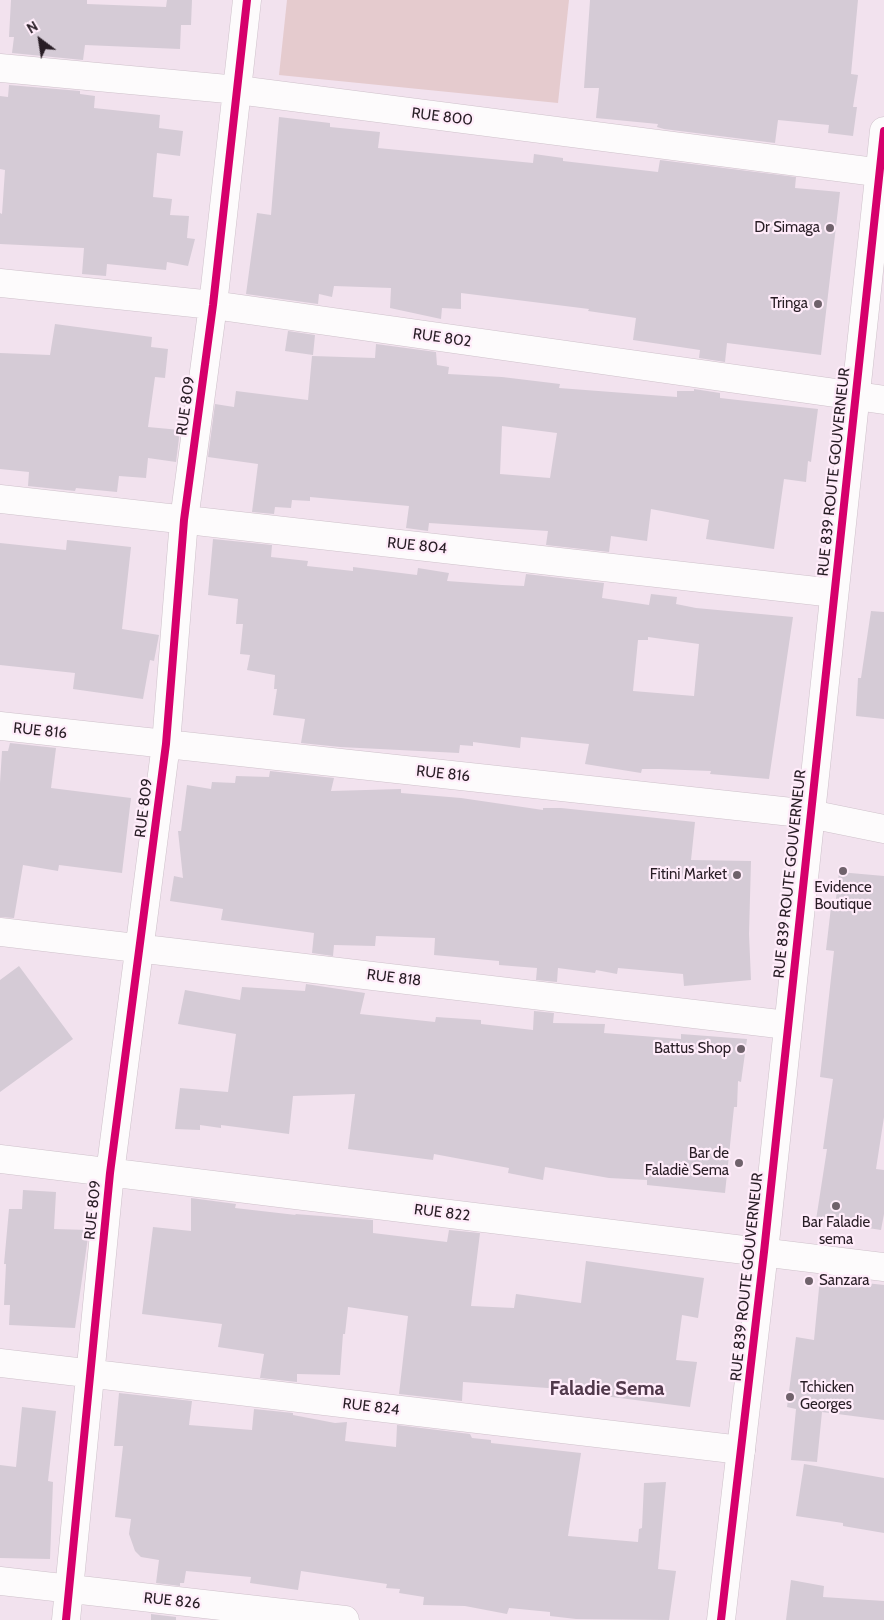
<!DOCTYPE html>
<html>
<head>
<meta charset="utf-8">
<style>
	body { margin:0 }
	#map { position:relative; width:884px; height:1620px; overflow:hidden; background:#f2e2ee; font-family:Cabin,sans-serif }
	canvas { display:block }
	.north { position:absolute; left:15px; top:15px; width:50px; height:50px; -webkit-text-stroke:4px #ffecfa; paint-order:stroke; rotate:329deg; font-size:14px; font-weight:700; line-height:20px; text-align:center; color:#281d25 }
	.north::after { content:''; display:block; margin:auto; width:18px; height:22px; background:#281d25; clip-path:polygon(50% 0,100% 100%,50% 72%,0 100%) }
</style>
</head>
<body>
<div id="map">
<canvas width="884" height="1620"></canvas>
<div class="north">N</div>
</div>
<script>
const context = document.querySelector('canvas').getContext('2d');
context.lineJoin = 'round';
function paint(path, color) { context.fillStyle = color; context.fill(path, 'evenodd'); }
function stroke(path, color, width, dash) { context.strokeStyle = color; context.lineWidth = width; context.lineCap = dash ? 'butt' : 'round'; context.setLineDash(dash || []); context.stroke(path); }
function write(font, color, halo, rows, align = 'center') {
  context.font = font + ' Cabin,sans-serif'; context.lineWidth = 4.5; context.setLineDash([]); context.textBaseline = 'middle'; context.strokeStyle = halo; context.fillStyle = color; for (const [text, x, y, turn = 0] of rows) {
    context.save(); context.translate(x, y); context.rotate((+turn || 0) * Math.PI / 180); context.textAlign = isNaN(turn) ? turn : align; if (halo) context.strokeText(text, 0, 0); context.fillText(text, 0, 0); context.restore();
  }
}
paint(new Path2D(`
	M 287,0 L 569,0 L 558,103 L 279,75 Z`), '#e5cbce');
paint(new Path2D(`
	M 11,0 L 87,0 L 87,4 L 166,7 L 167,0 L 192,0 L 191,25 L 181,25 L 180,49 L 85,45 L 83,60 L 12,53 L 14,37 L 9,37 Z
	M 590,0 L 858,0 L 851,74 L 858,75 L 853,107 L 857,107 L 853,136 L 828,133 L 829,125 L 778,120 L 775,143 L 664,129 L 657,127 L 658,124 L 596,118 L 599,88 L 584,88 Z
	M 9,85 L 80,91 L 80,94 L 95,96 L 94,108 L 160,115 L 159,128 L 183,131 L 180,156 L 157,153 L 153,197 L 172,199 L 170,215 L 189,216 L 187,238 L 195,239 L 188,266 L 167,262 L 166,270 L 107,264 L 106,276 L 82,274 L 84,248 L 0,244 L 0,213 L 2,214 L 5,170 L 0,169 L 0,96 L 8,97 Z
	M 279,117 L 330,123 L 330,127 L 380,132 L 378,148 L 533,163 L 534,154 L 563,158 L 563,161 L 658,172 L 660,160 L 796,177 L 795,188 L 840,192 L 821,355 L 727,343 L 725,362 L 699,358 L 700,350 L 633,340 L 636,318 L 588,311 L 589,309 L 461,293 L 461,309 L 442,308 L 441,319 L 390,308 L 391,288 L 334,286 L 332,297 L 319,294 L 318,304 L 246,294 L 257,213 L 271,215 Z
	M 55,324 L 152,337 L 151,347 L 168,349 L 165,378 L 155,377 L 148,427 L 180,430 L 176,462 L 148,458 L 146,478 L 119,476 L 117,492 L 76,488 L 75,491 L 28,486 L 29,472 L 0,469 L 0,353 L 50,355 Z
	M 288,331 L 315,335 L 313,355 L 285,351 Z
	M 376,344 L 436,352 L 437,365 L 449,367 L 448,374 L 502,377 L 560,384 L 559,388 L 677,397 L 677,391 L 694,391 L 694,389 L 720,393 L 720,398 L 818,409 L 811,462 L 808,461 L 806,482 L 784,479 L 774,549 L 706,539 L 709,520 L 651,509 L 647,541 L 611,536 L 609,552 L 546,545 L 548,531 L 429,523 L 428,531 L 406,528 L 409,506 L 310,497 L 310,501 L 292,500 L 291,508 L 275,507 L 274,514 L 252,512 L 258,464 L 208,457 L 215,404 L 234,407 L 236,391 L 308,400 L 312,356 L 375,358 ZM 502,426 L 557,433 L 550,478 L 500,474 Z
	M 213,539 L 272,545 L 271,557 L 308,561 L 307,566 L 353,571 L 353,567 L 417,575 L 418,568 L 449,573 L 447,581 L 502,585 L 524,586 L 526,574 L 604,583 L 602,598 L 649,605 L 651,594 L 677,597 L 676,604 L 696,608 L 793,617 L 769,779 L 710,774 L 711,771 L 659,769 L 642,769 L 641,773 L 585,764 L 589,744 L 521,737 L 520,748 L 473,742 L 473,746 L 460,745 L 459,753 L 340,747 L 301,743 L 305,719 L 273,715 L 277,689 L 274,689 L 275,675 L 247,670 L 250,655 L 240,654 L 243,624 L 236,624 L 238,599 L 208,595 ZM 648,637 L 699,644 L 694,696 L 633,691 L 638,640 L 648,640 Z
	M 67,540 L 131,547 L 122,629 L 159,635 L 154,661 L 150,660 L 143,699 L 73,689 L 75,673 L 0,665 L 0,543 L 66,550 Z
	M 871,611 L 884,612 L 884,719 L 856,716 L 858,678 L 861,678 Z
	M 10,743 L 56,748 L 51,788 L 131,798 L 122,873 L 59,865 L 58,871 L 23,865 L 14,918 L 0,917 L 0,783 L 2,751 L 8,751 Z
	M 270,771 L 334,778 L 331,791 L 401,789 L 401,793 L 461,798 L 543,810 L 543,808 L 561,808 L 695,822 L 691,860 L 751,861 L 749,934 L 751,980 L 684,986 L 683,974 L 618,968 L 617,974 L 596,970 L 595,973 L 558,968 L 557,982 L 536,980 L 537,968 L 499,965 L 499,961 L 434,955 L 435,938 L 376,936 L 375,946 L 334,945 L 333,956 L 312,953 L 314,933 L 221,920 L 223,909 L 170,901 L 174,876 L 183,878 L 178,831 L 181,831 L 187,785 L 211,789 L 212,782 L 235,783 L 236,776 L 269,777 Z
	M 839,872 L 884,876 L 884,1117 L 876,1169 L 884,1170 L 884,1214 L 881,1230 L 816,1220 L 827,1149 L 823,1149 L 833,1079 L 820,1077 L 834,951 L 826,950 L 831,907 L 835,907 Z
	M 19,966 L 73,1039 L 0,1092 L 0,980 Z
	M 306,984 L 365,993 L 360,1014 L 435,1022 L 436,1017 L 481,1020 L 481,1024 L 533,1030 L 534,1011 L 554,1013 L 553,1023 L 605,1024 L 604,1033 L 681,1039 L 681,1034 L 747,1039 L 741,1082 L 738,1081 L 737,1107 L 734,1107 L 725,1193 L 647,1185 L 647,1180 L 609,1178 L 545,1167 L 543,1180 L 508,1173 L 509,1168 L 434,1154 L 433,1160 L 348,1149 L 355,1094 L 293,1096 L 289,1134 L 221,1125 L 221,1128 L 200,1125 L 200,1130 L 175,1129 L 180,1088 L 228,1092 L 236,1034 L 178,1024 L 185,990 L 240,1000 L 242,987 L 305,991 Z
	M 23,1190 L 56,1192 L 54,1229 L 89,1230 L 75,1328 L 9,1325 L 10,1305 L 4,1305 L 6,1264 L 4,1264 L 9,1209 L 22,1209 Z
	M 191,1198 L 236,1204 L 235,1208 L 296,1215 L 295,1214 L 373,1220 L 373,1233 L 447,1242 L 449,1230 L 480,1233 L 471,1306 L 514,1308 L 516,1294 L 581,1303 L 586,1261 L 704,1278 L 698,1318 L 682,1315 L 676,1360 L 697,1362 L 690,1407 L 604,1396 L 604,1392 L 463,1382 L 462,1401 L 399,1394 L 408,1316 L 348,1307 L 345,1334 L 343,1334 L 340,1375 L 297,1374 L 297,1382 L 260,1378 L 264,1354 L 218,1347 L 222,1324 L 142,1314 L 153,1227 L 191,1231 Z
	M 820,1278 L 884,1285 L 884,1420 L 822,1412 L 817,1462 L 791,1460 L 796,1409 L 787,1407 L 796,1337 L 814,1340 Z
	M 119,1393 L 192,1401 L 189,1425 L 252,1430 L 254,1409 L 293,1413 L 293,1415 L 335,1423 L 347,1422 L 345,1441 L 396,1447 L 397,1425 L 470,1434 L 472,1438 L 491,1440 L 491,1443 L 581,1453 L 568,1536 L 638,1542 L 639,1529 L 642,1528 L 644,1483 L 666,1482 L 658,1569 L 676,1571 L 669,1620 L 576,1619 L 550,1616 L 550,1612 L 509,1608 L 507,1614 L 465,1606 L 423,1605 L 424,1597 L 399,1593 L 400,1589 L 386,1588 L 387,1584 L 301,1571 L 298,1590 L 250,1583 L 251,1577 L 186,1571 L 184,1583 L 180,1583 L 180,1586 L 156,1583 L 159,1560 L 141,1557 L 135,1551 L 129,1534 L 131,1519 L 115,1517 L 123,1446 L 114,1446 Z
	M 22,1407 L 56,1411 L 48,1481 L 53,1482 L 50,1559 L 0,1558 L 0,1465 L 16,1467 Z
	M 804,1464 L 884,1478 L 884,1533 L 843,1526 L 843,1523 L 796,1516 Z
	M 791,1580 L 824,1586 L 823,1597 L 884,1601 L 884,1620 L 786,1620 Z
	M 151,1614 L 176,1617 L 176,1620 L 151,1620 Z`), '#d5cbd6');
const street = new Path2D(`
	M 0,68 L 238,90 L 884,173
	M 0,283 L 213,305 L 884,400
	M 0,499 L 834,593
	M 0,726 L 810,814 L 884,829
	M 0,932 L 787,1025
	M 0,1159 L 884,1267
	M 0,1363 L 741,1450
	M 0,1581 L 345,1620
	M 66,1620 L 110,1173 L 166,744 L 184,520 L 213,305 L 247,0`);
const secondary = new Path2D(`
	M 721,1620 L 764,1252 L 884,131`);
stroke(street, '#cec1ca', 29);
stroke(secondary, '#cec1ca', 29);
stroke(street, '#fdfbfc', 28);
stroke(secondary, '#fdfbfc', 28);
stroke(new Path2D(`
	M 66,1620 L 110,1173 L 166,744 L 184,520 L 213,305 L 247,0
	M 721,1620 L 764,1252 L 884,131`), '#d6006c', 8);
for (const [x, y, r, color] of [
	[830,228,5,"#6f626b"],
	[818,304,5,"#6f626b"],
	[843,871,5,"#6f626b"],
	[737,875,5,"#6f626b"],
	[741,1049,5,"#6f626b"],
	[739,1163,5,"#6f626b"],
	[836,1206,5,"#6f626b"],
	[809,1281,5,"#6f626b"],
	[790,1397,5,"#6f626b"]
]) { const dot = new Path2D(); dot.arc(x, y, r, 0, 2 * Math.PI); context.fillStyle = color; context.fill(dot); stroke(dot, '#ffecfa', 2); }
write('15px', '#281d25', '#ffecfa', [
	["RUE 800",442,117,7],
	["RUE 802",442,338,8],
	["RUE 809",186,406,-82],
	["RUE 839 ROUTE GOUVERNEUR",834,472,-84],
	["RUE 804",417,546,6],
	["RUE 816",40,731,6],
	["RUE 816",443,774,6],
	["RUE 809",144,808,-83],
	["RUE 839 ROUTE GOUVERNEUR",790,874,-84],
	["RUE 818",394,978,7],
	["RUE 809",93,1210,-84],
	["RUE 822",442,1213,7],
	["RUE 839 ROUTE GOUVERNEUR",747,1277,-84],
	["RUE 824",371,1407,7],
	["RUE 826",172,1601,6]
]);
write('15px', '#281d25', '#ffecfa', [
	["Dr Simaga",820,228],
	["Tringa",808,304],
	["Fitini Market",727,875],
	["Evidence",843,888,"center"],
	["Boutique",843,905,"center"],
	["Battus Shop",731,1049],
	["Bar de",729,1154],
	["Faladiè Sema",729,1171],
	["Bar Faladie",836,1223,"center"],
	["sema",836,1240,"center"],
	["Sanzara",819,1281,"left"],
	["Tchicken",800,1388,"left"],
	["Georges",800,1405,"left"]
], 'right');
write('bold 20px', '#51394b', '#ffecfa', [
	["Faladie Sema",607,1389]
]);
</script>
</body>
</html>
